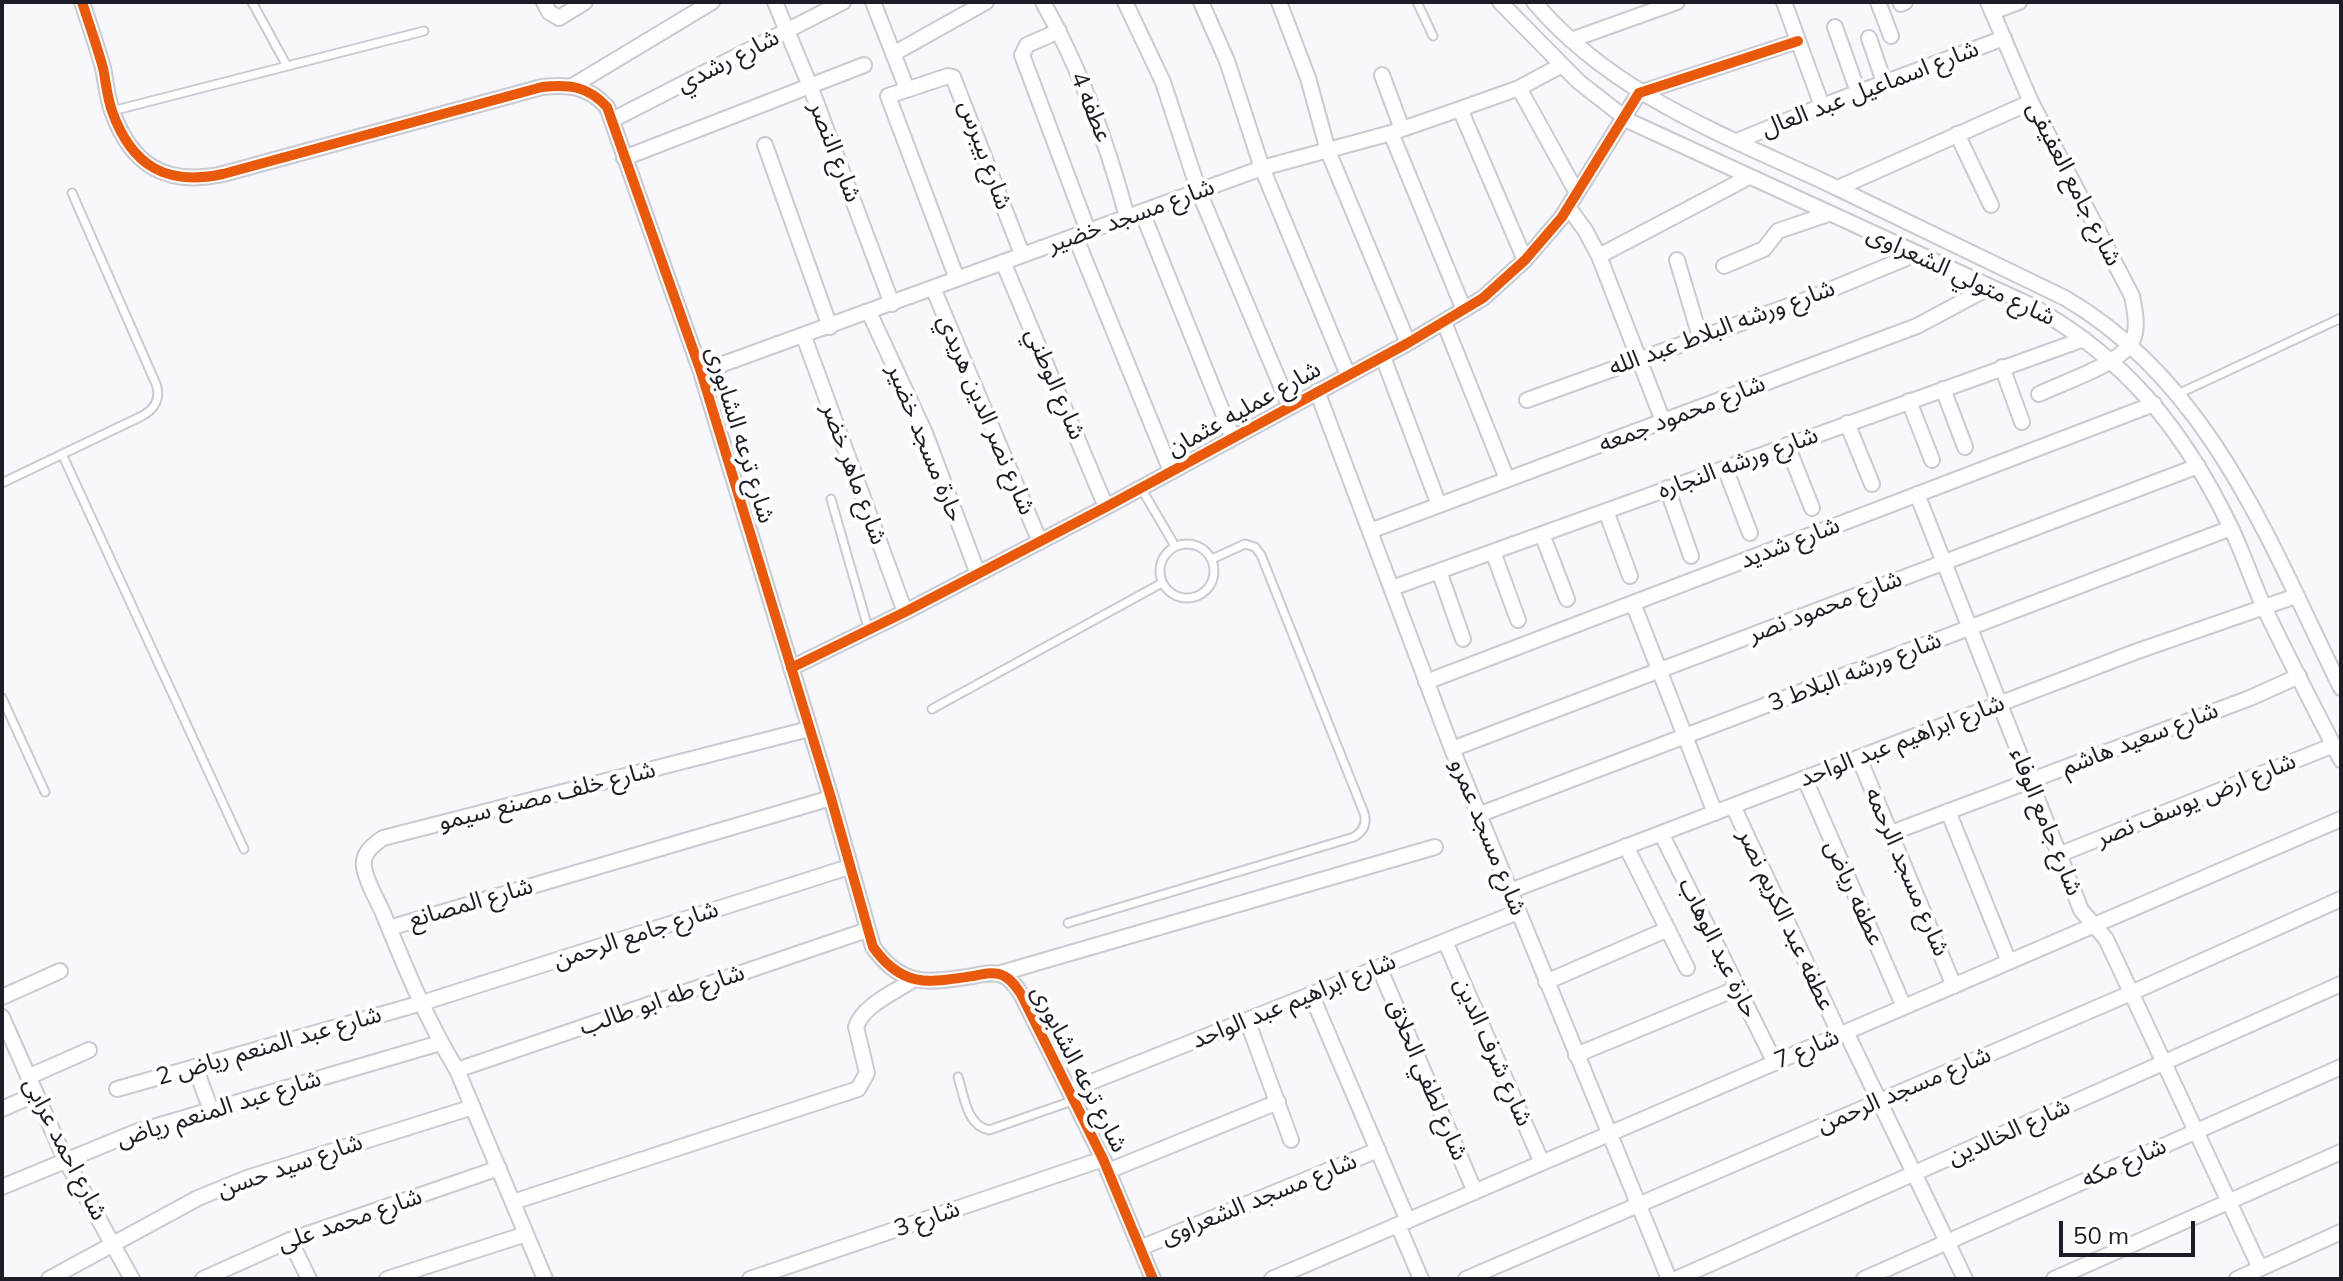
<!DOCTYPE html>
<html>
<head>
<meta charset="utf-8">
<style>
	body { margin:0 }
	#map { position:relative; width:2343px; height:1281px; overflow:hidden; background:#f7f7fc; font-family:Mulish,sans-serif }
	canvas { display:block }
	.frame { position:absolute; inset:0; border:4px solid #1c1d26; pointer-events:none }
	.scale { position:absolute; left:2059px; top:1221px; width:136px; height:36px; box-sizing:border-box; border:4px solid #1c1d26; border-top:0; padding-left:10px; font-size:24px; line-height:28px; white-space:nowrap; color:#1c1d26; -webkit-text-stroke:6px #fff; paint-order:stroke }
</style>
</head>
<body>
<div id="map">
<canvas width="2343" height="1281"></canvas>
<div class="frame"></div>
<div class="scale">50 m</div>
</div>
<script>
const context = document.querySelector('canvas').getContext('2d');
context.lineJoin = 'round';
function stroke(path, color, width, dash) { context.strokeStyle = color; context.lineWidth = width; context.lineCap = dash ? 'butt' : 'round'; context.setLineDash(dash || []); context.stroke(path); }
function write(font, color, halo, rows, align = 'center') {
  context.font = font + ' Mulish,"Noto Sans Arabic",sans-serif'; context.lineWidth = 8; context.setLineDash([]); context.textBaseline = 'middle'; context.strokeStyle = halo; context.fillStyle = color; for (const [text, x, y, turn = 0] of rows) {
    context.save(); context.translate(x, y); context.rotate((+turn || 0) * Math.PI / 180); context.textAlign = isNaN(turn) ? turn : align; if (halo) context.strokeText(text, 0, 0); context.fillText(text, 0, 0); context.restore();
  }
}
const service = new Path2D(`
	M 252,2 L 287,66
	M 1417,2 L 1433,36
	M 112,111 L 424,31
	M 2178,394 L 2341,318
	M 62,454 L 244,849
	M 2,483 L 142,416 C 155,409 161,398 156,384 L 72,193
	M 1141,488 L 1175,546
	M 831,499 L 869,631
	M1160 571a27 27 0 1 1 54 0a27 27 0 1 1-54 0Z
	M 2,698 L 45,792
	M 932,709 L 1162,583
	M 1068,923 L 1354,837 C 1364,831 1367,823 1364,813 L 1261,555 L 1255,547 L 1245,544 L 1212,559
	M 958,1077 C 964,1096 967,1126 989,1130 L 1075,1100`);
const minor = new Path2D(`
	M 82,2 C 89,24 97,46 103,68 C 106,82 107,97 112,111 C 132,167 167,186 223,174 L 542,87 C 569,84 588,86 607,107 L 701,372 L 831,798 L 873,947 C 902,988 928,983 973,976 C 983,974 995,971 1004,976 C 1012,980 1016,987 1021,994 L 1103,1159 L 1153,1279
	M 544,2 L 549,12 L 559,18 L 585,2
	M 775,2 L 810,86 L 892,304
	M 873,2 L 907,89
	M 1043,2 C 1081,70 1107,142 1127,217
	M 1125,2 L 1163,82 L 1199,192 L 1290,407
	M 1201,2 L 1227,61 L 1262,168 L 1348,375
	M 1279,2 L 1308,78 L 1328,151 L 1408,343
	M 1500,2 L 1579,82 L 1629,121 L 2030,305 C 2125,357 2184,430 2231,528 C 2243,553 2252,581 2264,607 C 2288,658 2315,709 2341,760
	M 1534,2 C 1614,96 1725,135 1833,186 C 1911,223 1988,261 2065,298 C 2211,383 2270,544 2341,688
	M 1784,2 L 1822,106
	M 1878,2 L 1891,36
	M 1988,2 L 2031,102 L 2132,296 C 2135,311 2140,333 2129,346 C 2112,367 2064,382 2039,394
	M 1901,4 L 1905,2
	M 1992,12 L 2019,2
	M 1835,27 L 1858,92
	M 1059,31 L 1027,45 L 1022,55 L 1088,231
	M 1869,38 L 1884,82
	M 1571,40 L 1677,2
	M 893,54 L 986,2
	M 1382,75 L 1402,129
	M 574,85 L 712,2
	M 1519,88 L 1577,193
	M 1460,109 L 1525,260
	M 612,120 L 843,2
	M 1391,133 L 1464,310
	M 1957,134 L 1991,205
	M 1737,141 L 1822,106 L 2004,38
	M 765,145 L 830,327
	M 624,158 L 864,65
	M 1838,188 L 2031,102
	M 1568,207 L 1585,230 L 1599,256 L 1663,421
	M 1142,212 L 1233,438
	M 1075,236 L 1171,471
	M 1599,256 L 1749,177
	M 1677,260 L 1700,337
	M 1003,262 L 1106,507
	M 1724,266 L 1764,249 L 1778,231 L 1828,214
	M 957,279 L 888,96 L 948,76 L 953,77 L 1022,254
	M 933,288 L 1040,542
	M 869,312 L 925,433 L 978,574
	M 1444,322 L 1507,479
	M 804,337 L 905,612
	M 1383,357 L 1439,505
	M 2002,367 L 2022,422
	M 701,372 L 1262,168 L 1391,133 L 1460,109 L 1519,88 L 1562,65
	M 1943,389 L 1965,447
	M 1317,391 L 1452,749 L 1669,1279
	M 1527,400 L 1808,299 L 1916,254
	M 1909,401 L 1932,460
	M 1847,423 L 1872,484
	M 1787,445 L 1812,508
	M 1725,468 L 1750,533
	M 1667,488 L 1691,556
	M 1917,494 L 2081,910 L 2106,939 L 2260,1268
	M 1606,511 L 1630,576
	M 1370,531 L 1917,326 L 1990,287
	M 1542,534 L 1567,599
	M 1493,552 L 1518,620
	M 1439,571 L 1463,639
	M 1392,588 L 2084,339
	M 1633,603 L 1715,813
	M 791,668 L 905,612 L 1106,507 L 1408,343 L 1483,298 L 1525,260 L 1562,217 L 1639,93 L 1798,41
	M 1426,682 L 2154,404
	M 1452,749 L 2198,466
	M 1859,758 L 1954,986
	M 1805,779 L 1904,1007
	M 1733,806 L 1840,1035
	M 1948,811 L 2009,962
	M 1478,815 L 2231,528
	M 1661,833 L 1775,1063
	M 1891,833 L 2250,698 L 2299,676
	M 1626,846 L 1687,968
	M 2058,855 L 2334,745
	M 1510,891 L 2135,652 L 2296,596
	M 389,928 L 831,798
	M 1445,941 L 1542,1163
	M 1379,967 L 1475,1192
	M 998,974 L 1435,847
	M 1546,982 L 1668,929
	M 1311,994 L 1408,1221
	M 2,997 L 60,971
	M 2,1017 L 65,1159 L 132,1279
	M 1247,1020 L 1291,1140
	M 1846,1032 L 1965,1279
	M 1576,1055 L 1738,988
	M 195,1067 L 211,1110
	M 457,1070 L 867,930
	M 28,1077 L 89,1050
	M 117,1089 L 422,1003 L 849,867
	M 1071,1090 L 1518,912
	M 2,1109 L 36,1094
	M 1108,1171 L 1278,1102
	M 2,1187 L 133,1133 L 440,1043
	M 513,1202 L 858,1089 L 867,1073 L 856,1027 C 863,1005 895,992 913,980
	M 1398,1225 L 1421,1279
	M 290,1240 L 309,1279
	M 1140,1248 L 1378,1150
	M 49,1279 L 198,1198 L 247,1178 L 473,1107
	M 203,1279 L 290,1240 L 499,1168
	M 387,1279 L 526,1234
	M 545,1279 L 457,1070 C 427,1021 405,967 383,913 C 377,899 366,882 364,867 C 362,853 373,845 383,838 L 809,729
	M 750,1279 L 1103,1159
	M 1272,1279 L 2341,819
	M 1466,1279 L 2131,993 L 2341,899
	M 1676,1279 L 2341,984
	M 1864,1279 L 2341,1067
	M 2054,1279 L 2341,1152
	M 2237,1279 L 2341,1232`);
stroke(service, '#cacad1', 11);
stroke(minor, '#cacad1', 18);
stroke(service, '#fefeff', 7);
stroke(minor, '#fefeff', 14);
stroke(new Path2D(`
	M 82,2 C 89,24 97,46 103,68 C 106,82 107,97 112,111 C 132,167 167,186 223,174 L 542,87 C 569,84 588,86 607,107 L 701,372 L 831,798 L 873,947 C 902,988 928,983 973,976 C 983,974 995,971 1004,976 C 1012,980 1016,987 1021,994 L 1103,1159 L 1153,1279
	M 791,668 L 905,612 L 1106,507 L 1408,343 L 1483,298 L 1525,260 L 1562,217 L 1639,93 L 1798,41`), '#e8590c', 10);
write('24px', '#1c1d26', '#fff', [
	["شارع رشدي",728,61,-27],
	["شارع اسماعيل عبد العال",1870,89,-21],
	["عطفه 4",1091,107,68],
	["شارع النصر",835,152,69],
	["شارع بيبرس",985,155,70],
	["شارع جامع العفيفى",2074,184,63],
	["شارع مسجد خضير",1131,216,-20],
	["شارع متولي الشعراوى",1961,276,25],
	["شارع ورشه البلاط عبد الله",1722,328,-20],
	["شارع الوطني",1055,384,67],
	["شارع عمليه عثمان",1244,409,-29],
	["شارع محمود جمعه",1682,414,-21],
	["شارع نصر الدين هريدي",986,415,67],
	["شارع ترعه الشابورى",740,435,73],
	["حارة مسجد خضير",925,443,68],
	["شارع ورشه النجاره",1738,463,-20],
	["شارع ماهر خضر",854,474,70],
	["شارع شديد",1790,543,-21],
	["شارع محمود نصر",1825,607,-21],
	["شارع ورشه البلاط 3",1855,672,-21],
	["شارع سعيد هاشم",2140,739,-21],
	["شارع ابراهيم عبد الواحد",1902,741,-21],
	["شارع خلف مصنع سيمو",547,796,-14],
	["شارع ارض يوسف نصر",2196,800,-22],
	["شارع جامع الوفاء",2046,822,68],
	["شارع مسجد عمرو",1488,837,68],
	["شارع مسجد الرحمه",1907,872,67],
	["عطفه رياض",1854,893,66],
	["شارع المصانع",471,903,-16],
	["عطفه عبد الكريم نصر",1786,920,65],
	["شارع جامع الرحمن",636,935,-18],
	["حارة عبد الوهاب",1718,948,64],
	["شارع طه ابو طالب",662,1000,-19],
	["شارع ابراهيم عبد الواحد",1294,1001,-22],
	["شارع عبد المنعم رياض 2",269,1046,-16],
	["شارع 7",1807,1049,-23],
	["شارع شرف الدين",1493,1052,66],
	["شارع ترعه الشابورى",1079,1069,63],
	["شارع لطفي الحلاق",1427,1080,67],
	["شارع مسجد الرحمن",1904,1090,-23],
	["شارع عبد المنعم رياض",219,1109,-17],
	["شارع الخالدين",2009,1132,-24],
	["شارع احمد عرابى",65,1149,63],
	["شارع مكه",2124,1163,-24],
	["شارع سيد حسن",290,1166,-19],
	["شارع مسجد الشعراوى",1259,1199,-22],
	["شارع 3",927,1219,-19],
	["شارع محمد على",350,1220,-19]
]);
</script>
</body>
</html>
